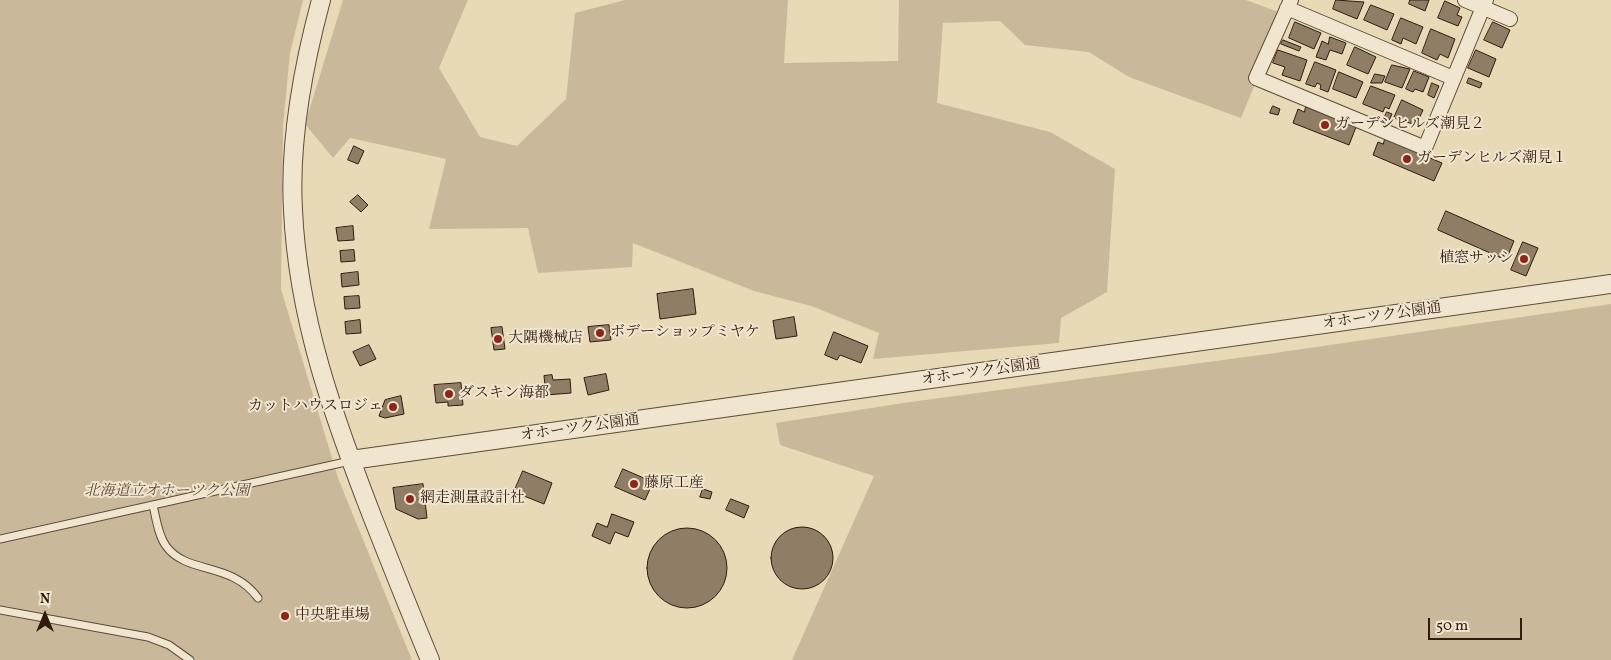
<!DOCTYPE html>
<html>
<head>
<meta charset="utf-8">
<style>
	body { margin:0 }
	#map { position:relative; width:1611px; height:660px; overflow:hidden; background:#e8d9b7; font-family:Vollkorn,serif }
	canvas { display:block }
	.north { position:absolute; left:20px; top:590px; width:50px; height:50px; -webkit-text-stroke:4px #f0e6d0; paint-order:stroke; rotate:0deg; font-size:14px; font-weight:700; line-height:20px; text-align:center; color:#311a0e }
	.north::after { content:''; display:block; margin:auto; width:18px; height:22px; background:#311a0e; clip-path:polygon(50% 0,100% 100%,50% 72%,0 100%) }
	.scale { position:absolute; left:1428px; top:618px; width:94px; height:22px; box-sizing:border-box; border:2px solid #311a0e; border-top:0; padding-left:6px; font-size:15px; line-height:18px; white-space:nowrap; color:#311a0e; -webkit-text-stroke:4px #f0e6d0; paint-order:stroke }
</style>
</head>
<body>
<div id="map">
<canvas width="1611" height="660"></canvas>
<div class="north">N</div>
<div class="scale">50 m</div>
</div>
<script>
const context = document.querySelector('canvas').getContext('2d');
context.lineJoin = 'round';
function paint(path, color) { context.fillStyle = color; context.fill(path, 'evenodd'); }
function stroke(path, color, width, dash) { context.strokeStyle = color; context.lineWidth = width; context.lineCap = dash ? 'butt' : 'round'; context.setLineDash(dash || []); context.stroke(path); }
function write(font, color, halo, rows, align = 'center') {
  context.font = font + ' Vollkorn,"Noto Serif JP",serif'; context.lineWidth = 4; context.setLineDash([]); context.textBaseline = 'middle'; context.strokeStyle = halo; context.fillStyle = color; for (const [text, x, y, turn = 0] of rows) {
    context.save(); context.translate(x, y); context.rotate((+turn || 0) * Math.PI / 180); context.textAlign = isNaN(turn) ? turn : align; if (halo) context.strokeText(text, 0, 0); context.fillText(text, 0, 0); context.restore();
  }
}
paint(new Path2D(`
	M 0,0 L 303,0 L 290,53 L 283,126 L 281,289 L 338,478 L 412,660 L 0,660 Z
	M 343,0 L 468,0 L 439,68 L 480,137 L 517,146 L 566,99 L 575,13 L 625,0 L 788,0 L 784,63 L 898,61 L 899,0 L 1246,0 L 1284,14 L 1241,118 L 1129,77 L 1089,52 L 1025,45 L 1000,21 L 943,23 L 937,103 L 1050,132 L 1115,169 L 1107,292 L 1061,318 L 1059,343 L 873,359 L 879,333 L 811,306 L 754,291 L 633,243 L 632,267 L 538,273 L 528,228 L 429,229 L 446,159 L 350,138 L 333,158 L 305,124 Z
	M 1611,304 L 1611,660 L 792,660 L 874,476 L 780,445 L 776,423 L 903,403 L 1275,353 Z`), '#c9b99a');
const building = new Path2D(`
	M 1336,0 L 1364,2 L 1357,19 L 1333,9 Z
	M 1410,0 L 1429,0 L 1425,11 L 1409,4 Z
	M 1445,1 L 1460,8 L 1457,15 L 1462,17 L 1458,26 L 1438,18 Z
	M 1371,5 L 1394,14 L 1387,30 L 1364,20 Z
	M 1401,18 L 1423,27 L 1416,44 L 1403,38 L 1401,44 L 1392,40 Z
	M 1295,22 L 1321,33 L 1314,49 L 1289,38 Z
	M 1493,22 L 1510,30 L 1502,48 L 1484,40 Z
	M 1431,29 L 1455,39 L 1448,58 L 1440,54 L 1437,60 L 1422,53 Z
	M 1330,37 L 1346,43 L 1342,54 L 1330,50 L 1326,60 L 1316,57 L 1322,41 L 1328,44 Z
	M 1283,40 L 1301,47 L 1299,51 L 1281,44 Z
	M 1355,47 L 1376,57 L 1368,74 L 1347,65 Z
	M 1278,50 L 1307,60 L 1300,81 L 1282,75 L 1285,67 L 1273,63 Z
	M 1476,50 L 1496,59 L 1489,77 L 1468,68 Z
	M 1315,62 L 1336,70 L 1328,92 L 1320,89 L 1321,85 L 1317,83 L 1315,87 L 1306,84 Z
	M 1392,65 L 1410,69 L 1402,88 L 1385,82 Z
	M 1414,71 L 1429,77 L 1423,92 L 1415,89 L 1413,92 L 1406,89 Z
	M 1339,72 L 1363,82 L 1356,98 L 1333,89 Z
	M 1375,74 L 1385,76 L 1382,83 L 1371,83 Z
	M 1469,78 L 1482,83 L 1480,88 L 1467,83 Z
	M 1432,83 L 1439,86 L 1434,98 L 1428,95 Z
	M 1371,86 L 1395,95 L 1389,109 L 1385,107 L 1383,112 L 1363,104 Z
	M 1402,100 L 1423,110 L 1416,125 L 1394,118 Z
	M 1273,106 L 1280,109 L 1278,115 L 1270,113 Z
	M 1306,107 L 1356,127 L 1349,145 L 1293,123 L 1298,109 L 1304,112 Z
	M 1387,112 L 1392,114 L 1388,123 L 1383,121 Z
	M 1385,139 L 1442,163 L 1434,181 L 1373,155 L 1378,142 L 1383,144 Z
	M 354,146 L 364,151 L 358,164 L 348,160 Z
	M 358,195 L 368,205 L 361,212 L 350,202 Z
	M 1446,211 L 1514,241 L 1506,260 L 1438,230 Z
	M 353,226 L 354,240 L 338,241 L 336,228 Z
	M 1523,242 L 1538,248 L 1526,276 L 1511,270 Z
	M 354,250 L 355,261 L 341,262 L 340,251 Z
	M 358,272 L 359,285 L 342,287 L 341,274 Z
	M 693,289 L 696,314 L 660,319 L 657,294 Z
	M 359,296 L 360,308 L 345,309 L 344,297 Z
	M 794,317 L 797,336 L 776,339 L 773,321 Z
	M 360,320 L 361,333 L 346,334 L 345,322 Z
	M 609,325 L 611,340 L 590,342 L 588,327 Z
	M 502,327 L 505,349 L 494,350 L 491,328 Z
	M 834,332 L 868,346 L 861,363 L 840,355 L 837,360 L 825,355 Z
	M 369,345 L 376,359 L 360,366 L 353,352 Z
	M 606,374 L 609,390 L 588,395 L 584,378 Z
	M 552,375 L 553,380 L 570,379 L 571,393 L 546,395 L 544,376 Z
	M 461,383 L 463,405 L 448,406 L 448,402 L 436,403 L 434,385 Z
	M 401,396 L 404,414 L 385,418 L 379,416 L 385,400 Z
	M 623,469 L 653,482 L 645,500 L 615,487 Z
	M 523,471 L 552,483 L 544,504 L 514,492 Z
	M 423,484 L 427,518 L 418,519 L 396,509 L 393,488 Z
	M 703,489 L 712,492 L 710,499 L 700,497 Z
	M 731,499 L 749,506 L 744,518 L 726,510 Z
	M 612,514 L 634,522 L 628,537 L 615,532 L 610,544 L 592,536 L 597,523 L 607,527 Z
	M771 558a31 31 0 1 1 62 0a31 31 0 1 1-62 0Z
	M647 568a40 40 0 1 1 80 0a40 40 0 1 1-80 0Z`);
paint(building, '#907d66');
stroke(building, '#311a0e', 1);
const service = new Path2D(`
	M 153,505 C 156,518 158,535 166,546 C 187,575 231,561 258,598
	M 0,539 L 350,461
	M 0,610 L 148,637 L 169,645 L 190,660`);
const minor = new Path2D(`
	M 1291,0 L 1256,78 L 1425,148 L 1486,0
	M 1465,0 L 1510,19
	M 1287,8 L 1453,78`);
const tertiary = new Path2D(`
	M 321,0 C 303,67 289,140 293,210 C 298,319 333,415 372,516 C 391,564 410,612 430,660
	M 351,460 L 1611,284`);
stroke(service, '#5f4a38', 9);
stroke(minor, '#5f4a38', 16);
stroke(tertiary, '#5f4a38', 20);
stroke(service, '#f0e6d0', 7);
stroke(minor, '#f0e6d0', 14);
stroke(tertiary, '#f0e6d0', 18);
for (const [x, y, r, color] of [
	[1325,125,5,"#8f2418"],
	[1407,159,5,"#8f2418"],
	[1524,259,5,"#8f2418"],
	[600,333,5,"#8f2418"],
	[498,339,5,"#8f2418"],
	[449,394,5,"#8f2418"],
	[393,407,5,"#8f2418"],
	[634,484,5,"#8f2418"],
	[410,499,5,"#8f2418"],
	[285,616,5,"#8f2418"]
]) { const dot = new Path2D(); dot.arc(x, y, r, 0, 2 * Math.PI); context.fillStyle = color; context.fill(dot); stroke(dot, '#f0e6d0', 2); }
write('15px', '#311a0e', '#f0e6d0', [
	["ガーデンヒルズ潮見２",1335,125],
	["ガーデンヒルズ潮見１",1417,159],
	["植窓サッシ",1514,259,"right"],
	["ボデーショップミヤケ",610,333],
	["大隅機械店",508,339],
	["ダスキン海都",459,394],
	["カットハウスロジェ",383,407,"right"],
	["藤原工産",644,484],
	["網走測量設計社",420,499],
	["中央駐車場",295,616]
], 'left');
write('15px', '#311a0e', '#f0e6d0', [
	["オホーツク公園通",1382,317,-8],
	["オホーツク公園通",981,373,-8],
	["オホーツク公園通",580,429,-8]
]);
write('italic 15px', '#5f4a38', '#f0e6d0', [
	["北海道立オホーツク公園",167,492]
]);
</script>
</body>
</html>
